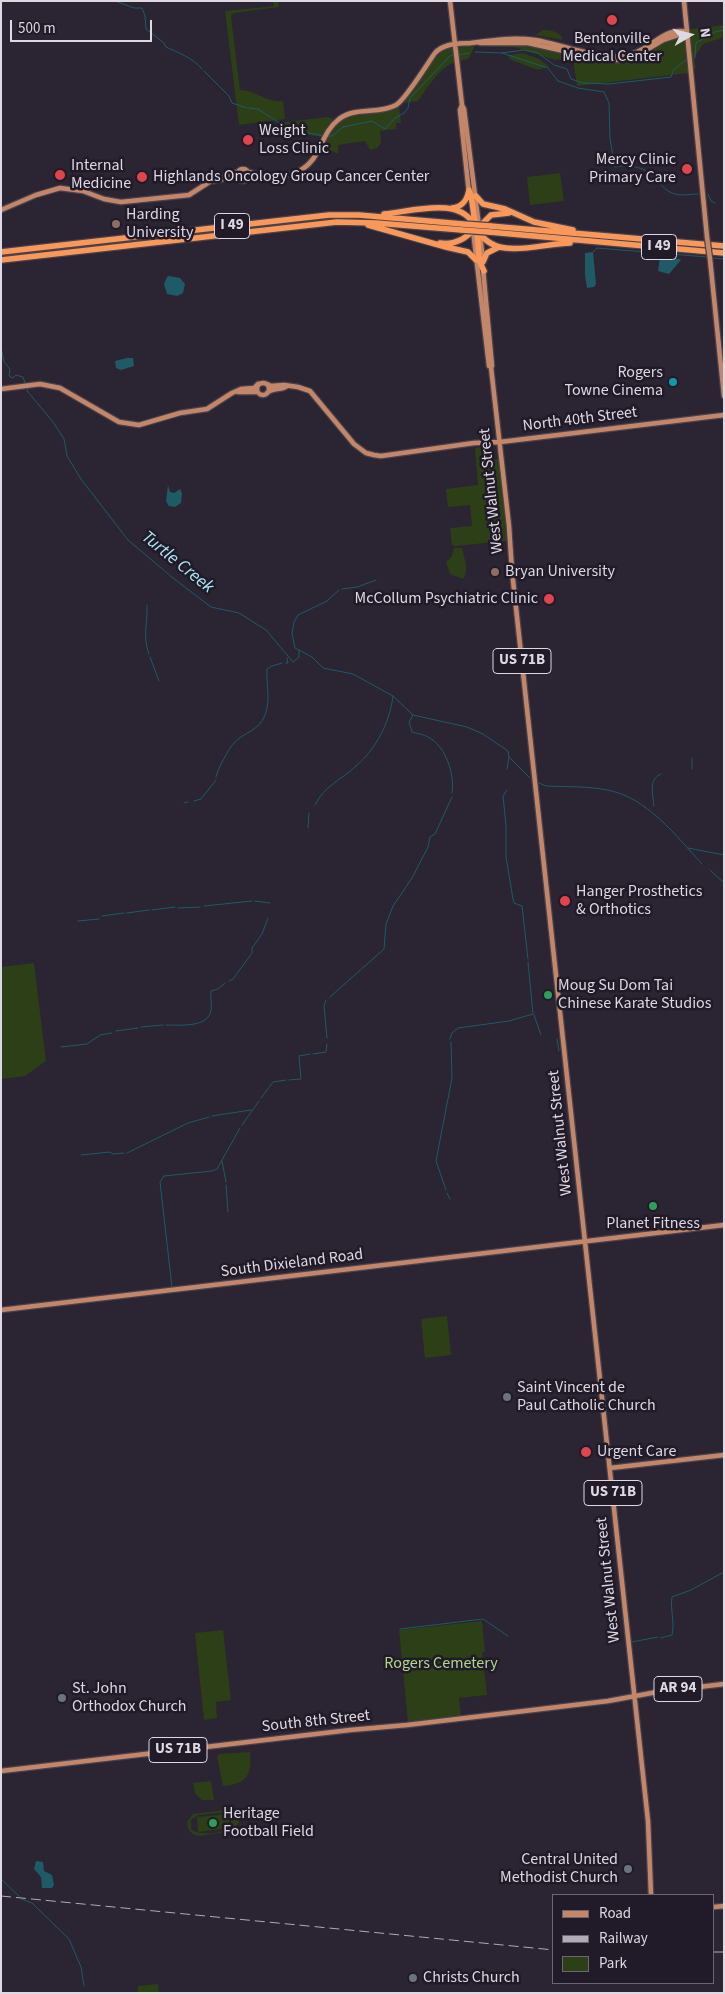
<!DOCTYPE html>
<html>
<head>
<meta charset="utf-8">
<style>
	body { margin:0 }
	#map { position:relative; width:725px; height:1994px; overflow:hidden; background:#2b2432; font-family:"Source Sans 3",sans-serif }
	canvas { display:block }
	.frame { position:absolute; inset:0; border:2px solid #ddd8e2; pointer-events:none }
	.legend { position:absolute; left:552px; top:1894px; width:162px; height:90px; box-sizing:border-box; background:#211a28; border:1px solid #6c6672; margin:0; padding:6px 9px; list-style:none; font-size:15px; color:#ddd8e2 }
	.legend li { display:flex; align-items:center; gap:10px; height:25px }
	.legend b { width:25px; border:1px solid #6c6672 }
	.north { position:absolute; left:665px; top:10px; width:50px; height:50px; -webkit-text-stroke:4px #211a28; paint-order:stroke; rotate:82deg; font-size:14px; font-weight:700; line-height:20px; text-align:center; color:#ddd8e2 }
	.north::after { content:''; display:block; margin:auto; width:18px; height:22px; background:#ddd8e2; clip-path:polygon(50% 0,100% 100%,50% 72%,0 100%) }
	.scale { position:absolute; left:10px; top:20px; width:142px; height:22px; box-sizing:border-box; border:2px solid #ddd8e2; border-top:0; padding-left:6px; font-size:15px; line-height:18px; white-space:nowrap; color:#ddd8e2; -webkit-text-stroke:4px #211a28; paint-order:stroke }
</style>
</head>
<body>
<div id="map">
<canvas width="725" height="1994"></canvas>
<div class="frame"></div>
<ul class="legend">
<li><b style="height:6px;background:#c48668"></b>Road</li>
<li><b style="height:6px;background:#b0abb6"></b>Railway</li>
<li><b style="height:14px;background:#2c3f16"></b>Park</li>
</ul>
<div class="north">N</div>
<div class="scale">500 m</div>
</div>
<script>
const context = document.querySelector('canvas').getContext('2d');
context.lineJoin = 'round';
function paint(path, color) { context.fillStyle = color; context.fill(path, 'evenodd'); }
function stroke(path, color, width, dash) { context.strokeStyle = color; context.lineWidth = width; context.lineCap = dash ? 'butt' : 'round'; context.setLineDash(dash || []); context.stroke(path); }
function write(font, color, halo, rows, align = 'center') {
  context.font = font + ' "Source Sans 3",sans-serif'; context.lineWidth = 5; context.setLineDash([]); context.textBaseline = 'middle'; context.strokeStyle = halo; context.fillStyle = color; for (const [text, x, y, turn = 0] of rows) {
    context.save(); context.translate(x, y); context.rotate((+turn || 0) * Math.PI / 180); context.textAlign = isNaN(turn) ? turn : align; if (halo) context.strokeText(text, 0, 0); context.fillText(text, 0, 0); context.restore();
  }
}
paint(new Path2D(`
	M 273,1 L 278,1 L 279,7 L 234,13 L 231,16 L 240,90 C 255,90 267,103 283,101 L 285,119 L 239,125 L 225,11 L 274,6 Z
	M 724,25 L 724,37 L 703,44 L 694,58 L 696,68 L 689,73 L 577,86 L 573,58 L 555,60 L 515,47 L 475,46 L 469,58 C 463,61 458,61 453,63 C 438,69 427,89 418,101 L 405,103 L 404,100 C 414,86 427,61 442,51 C 446,48 451,49 457,48 C 505,35 561,51 609,62 L 637,58 L 667,40 L 691,29 Z
	M 543,30 C 551,30 561,32 563,40 L 535,35 Z
	M 522,53 L 539,59 L 549,66 L 538,70 L 509,59 L 509,55 Z
	M 399,106 L 401,123 L 396,123 L 396,129 L 380,131 L 381,143 L 377,148 L 370,150 L 365,141 L 338,145 L 338,154 L 326,148 C 325,143 328,139 330,134 C 343,107 375,115 399,106 Z
	M 327,117 L 331,118 L 333,120 L 323,137 L 295,133 L 279,123 Z
	M 560,173 L 564,201 L 530,205 L 527,177 Z
	M 481,447 L 482,461 L 499,459 L 507,541 L 455,546 L 452,545 L 450,528 L 472,526 L 470,505 L 448,507 L 446,489 L 478,485 L 475,448 Z
	M 454,548 L 462,548 C 464,559 470,569 463,579 L 450,574 L 446,562 L 452,556 Z
	M 34,963 L 46,1061 L 25,1076 L 1,1079 L 1,967 Z
	M 447,1316 L 451,1355 L 425,1358 L 421,1319 Z
	M 482,1621 L 485,1652 L 482,1652 L 487,1695 L 459,1698 L 461,1716 L 408,1722 L 399,1630 Z
	M 223,1630 L 231,1700 L 216,1702 L 217,1718 L 204,1720 L 195,1633 Z
	M 250,1752 C 252,1775 247,1784 223,1786 L 217,1756 L 219,1754 Z
	M 211,1781 L 214,1800 L 202,1800 L 195,1793 L 193,1783 Z
	M 234,1809 L 239,1822 L 234,1831 L 199,1836 C 192,1835 187,1830 187,1822 L 193,1814 ZM 227,1812 L 230,1813 L 232,1829 C 221,1832 200,1837 191,1829 L 191,1820 L 198,1815 Z
	M 228,1814 L 230,1828 L 198,1832 L 197,1817 Z
	M 158,1984 L 159,1993 L 138,1993 L 138,1986 Z`), '#2c3f16');
paint(new Path2D(`
	M 593,252 L 596,284 L 594,287 L 587,288 L 585,275 L 585,253 Z
	M 660,257 L 679,259 L 681,260 L 669,274 L 658,271 Z
	M 169,276 L 180,278 L 185,284 L 183,293 L 177,296 L 167,294 L 164,284 L 167,277 Z
	M 127,358 L 133,358 L 134,366 L 121,370 L 116,368 L 115,361 Z
	M 168,485 L 170,492 L 174,493 L 180,489 L 182,493 L 181,503 L 175,507 L 169,506 L 166,501 Z
	M 36,1861 L 43,1862 L 44,1871 L 52,1875 L 54,1885 L 52,1888 L 42,1888 L 41,1877 L 34,1869 Z`), '#1f5b67');
stroke(new Path2D(`
	M 115,1 L 134,8 L 142,8 L 145,16 L 146,29 L 164,43 L 166,47 C 179,53 193,58 202,69
	M 475,52 L 502,53 L 548,68 L 558,81 L 578,88 L 604,92 L 609,103 L 610,139 L 615,167 C 628,164 643,167 653,175 C 659,181 662,188 670,192 C 679,197 689,194 698,194
	M 502,53 L 524,50 L 538,53 L 554,65 L 567,69 L 571,79 L 583,83 L 609,84 L 671,77 L 674,69 L 686,60
	M 458,55 L 469,53
	M 694,58 L 695,58 L 696,43 L 715,32 L 724,30
	M 204,71 L 229,96 L 232,103 L 247,108
	M 249,108 L 258,109 L 289,129 L 324,136
	M 328,136 L 332,136 L 343,127 L 372,121 L 385,129 L 395,118 L 404,113 L 408,108 L 410,98 L 450,56 L 454,55
	M 708,194 L 711,201 L 715,203
	M 593,252 L 597,248 L 707,257
	M 711,258 L 724,259
	M 1,347 L 4,362 L 10,369 L 9,376 L 13,378 L 16,375 L 23,377 L 25,383
	M 26,387 L 28,392 L 53,422 L 64,439 L 67,456 L 81,479 L 128,540 L 173,578 L 211,607 L 239,613 L 266,630 L 293,662 L 299,657 L 299,650 L 312,657 L 323,668 L 353,674 L 393,696 L 413,715 L 467,727 L 483,734 L 508,751 L 509,757 L 530,778
	M 342,589 L 357,587 L 376,580
	M 147,605 C 148,623 142,636 149,654
	M 299,650 L 295,648 L 292,633 L 294,622 L 298,615 L 327,601 L 339,590
	M 150,657 L 159,681
	M 286,663 L 288,663 L 287,658
	M 413,715 L 409,722 L 412,732 C 418,734 423,734 428,737 C 446,746 455,775 452,793
	M 692,758 L 692,769
	M 507,769 L 509,757
	M 216,777 C 217,770 229,748 234,743 C 244,732 259,731 265,715 C 271,700 266,685 267,669 L 272,666 L 282,663
	M 539,783 L 546,786 C 566,787 588,786 607,790 C 647,797 676,836 702,864
	M 507,790 L 503,796 L 506,826 L 506,857 L 513,899 L 514,903 L 522,906 L 528,959
	M 194,801 L 201,799 L 216,780
	M 184,803 L 188,802
	M 315,805 C 325,785 340,781 356,766 C 376,749 390,722 393,696
	M 654,806 C 653,794 648,779 661,774
	M 308,828 L 309,813
	M 688,848 L 724,855
	M 710,870 L 724,883
	M 255,901 L 270,903
	M 204,906 L 252,901
	M 178,908 L 200,907
	M 152,910 L 175,907
	M 127,913 L 149,910
	M 102,916 L 124,913
	M 78,921 L 99,919
	M 229,981 L 233,979 L 252,953 L 252,948 L 262,934 L 268,918
	M 330,997 L 384,949 L 386,924 L 393,906 L 412,878 L 428,847 L 430,837 L 435,834 L 452,797
	M 326,1000 L 324,1006 L 327,1038
	M 534,1015 L 541,1035
	M 166,1025 C 179,1025 209,1028 211,1010 C 212,1004 210,997 211,991 L 218,989 L 225,983
	M 141,1027 L 163,1025
	M 116,1031 L 138,1028
	M 450,1039 L 452,1033 L 458,1028 L 509,1021 L 533,1014 L 528,962
	M 557,1039 L 559,1051
	M 61,1047 L 87,1044 L 100,1035 L 112,1033
	M 313,1054 L 326,1052 L 327,1044
	M 289,1080 L 301,1079 L 299,1056 L 310,1054
	M 261,1098 L 273,1082 L 286,1080
	M 212,1116 L 251,1110
	M 242,1125 L 259,1101
	M 127,1153 L 188,1123 L 209,1117
	M 81,1155 L 110,1152 L 113,1154 L 124,1153
	M 222,1161 L 226,1182
	M 226,1185 L 228,1212
	M 446,1190 L 436,1161 L 452,1078 L 451,1042
	M 447,1193 L 450,1199
	M 172,1287 L 160,1182 L 164,1176 L 212,1171 L 217,1169 L 240,1128
	M 400,1629 L 483,1619 L 508,1636
	M 661,1638 L 672,1635 C 675,1622 670,1609 672,1597 L 691,1590 L 724,1572
	M 632,1642 L 658,1637
	M 1,1879 L 20,1897
	M 21,1899 L 32,1903 L 69,1939 L 81,1967 L 84,1986`), '#1f5b67', 1);
const major = new Path2D(`
	M 450,1 L 462,105 L 464,109 L 479,226
	M 684,1 L 707,237
	M 480,43 L 528,43 L 600,59 L 619,60 L 638,55 L 663,40 L 687,32
	M 462,105 L 460,110 L 469,193
	M237 175a6 6 0 1 1 12 0a6 6 0 1 1-12 0Z
	M 248,172 L 269,177
	M 248,179 C 254,176 260,179 266,178 C 278,177 288,176 299,171 C 322,159 320,134 338,120 C 354,106 378,115 396,105 C 406,99 427,64 435,53 C 444,43 458,44 471,43 C 493,40 512,37 535,40 C 560,44 584,55 610,56 C 621,57 633,55 643,49 C 657,41 670,27 687,32
	M 213,181 L 232,177 L 238,179
	M 1,210 L 36,195 L 60,188 L 83,191 L 104,199 L 121,202 L 189,195 L 217,177 L 238,172
	M 473,230 L 489,366
	M 480,234 L 483,261
	M 710,259 L 724,396
	M 483,269 L 492,366 L 491,367 L 509,526 L 512,571 L 648,1821 L 651,1895
	M257 389a6 6 0 1 1 12 0a6 6 0 1 1-12 0Z
	M 267,384 L 271,386 L 284,385 L 298,387 L 310,391 L 354,444 L 366,453 L 374,455 L 381,456 L 474,443 L 500,442 L 724,415
	M 1,389 L 40,384 L 60,388 L 119,422 L 139,425 L 180,413 L 207,409 L 232,393 L 241,389 L 254,388 L 258,384
	M 238,392 L 255,392
	M 267,393 C 273,387 281,391 287,386
	M 1,1310 L 724,1225
	M 610,1468 L 724,1455
	M 1,1771 L 350,1730 L 407,1725 L 608,1701 L 657,1692 L 724,1684
	M 714,1907 L 724,1906`);
const highway = new Path2D(`
	M 469,190 C 474,202 472,216 477,228 C 493,263 541,243 570,243
	M 476,196 L 483,204 L 505,209 L 534,222 L 573,230
	M 452,208 C 463,207 467,200 469,190
	M 384,214 C 411,212 463,194 476,229 C 480,243 476,258 484,271
	M 368,225 L 446,247 L 468,252 L 476,260
	M 490,226 L 724,246
	M 479,227 L 491,215 L 509,213
	M 489,232 L 724,253
	M 440,243 C 454,245 466,239 475,228
	M 1,252 L 329,215 L 359,215 L 463,224
	M 1,260 L 337,222 L 376,223 L 462,230
	M 483,262 L 487,253 L 499,247`);
stroke(major, '#48424e', 7);
stroke(highway, '#48424e', 8);
stroke(major, '#c48668', 4.5);
stroke(highway, '#fa985a', 5.5);
stroke(new Path2D(`
	M 1,1896 L 554,1950
	M 714,1952 L 724,1952`), '#b0abb6', 1, [10, 5]);
const majorBridge = new Path2D(`
	M 707,237 L 710,259`);
const highwayBridge = new Path2D(`
	M 463,224 L 490,226
	M 462,230 L 489,232`);
stroke(majorBridge, '#48424e', 7, []);
stroke(highwayBridge, '#48424e', 8, []);
stroke(majorBridge, '#c48668', 4.5);
stroke(highwayBridge, '#fa985a', 5.5);
for (const [x, y, r, color] of [
	[612,20,6,"#e0444e"],
	[248,140,6,"#e0444e"],
	[687,169,6,"#e0444e"],
	[60,175,6,"#e0444e"],
	[142,177,6,"#e0444e"],
	[116,224,5,"#8d6e63"],
	[673,382,5,"#0f9aa8"],
	[495,572,5,"#8d6e63"],
	[549,599,6,"#e0444e"],
	[565,901,6,"#e0444e"],
	[548,995,5,"#2e9e5b"],
	[653,1206,5,"#2e9e5b"],
	[507,1397,5,"#6b7280"],
	[586,1452,6,"#e0444e"],
	[62,1698,5,"#6b7280"],
	[213,1823,5,"#2e9e5b"],
	[628,1869,5,"#6b7280"],
	[413,1978,5,"#6b7280"]
]) { const dot = new Path2D(); dot.arc(x, y, r, 0, 2 * Math.PI); context.fillStyle = color; context.fill(dot); stroke(dot, '#211a28', 2); }
for (const [x, y, w] of [
	[232,226,35],
	[659,247,35],
	[522,661,58],
	[613,1493,58],
	[678,1689,48],
	[178,1750,58]
]) { const box = new Path2D(); box.roundRect(x - w / 2, y - 12.5, w, 25, 4); context.fillStyle = '#211a28'; context.fill(box); stroke(box, '#ddd8e2', 1); }
write('bold 15px', '#ddd8e2', null, [
	["I 49",232,226],
	["I 49",659,247],
	["US 71B",522,661],
	["US 71B",613,1493],
	["AR 94",678,1689],
	["US 71B",178,1750]
]);
write('16px', '#ddd8e2', '#211a28', [
	["Bentonville",612,39,"center"],
	["Medical Center",612,57,"center"],
	["Weight",259,131],
	["Loss Clinic",259,149],
	["Mercy Clinic",676,160,"right"],
	["Primary Care",676,178,"right"],
	["Internal",71,166],
	["Medicine",71,184],
	["Highlands Oncology Group Cancer Center",153,177],
	["Harding",126,215],
	["University",126,233],
	["Rogers",663,373,"right"],
	["Towne Cinema",663,391,"right"],
	["Bryan University",505,572],
	["McCollum Psychiatric Clinic",538,599,"right"],
	["Hanger Prosthetics",576,892],
	["& Orthotics",576,910],
	["Moug Su Dom Tai",558,986],
	["Chinese Karate Studios",558,1004],
	["Planet Fitness",653,1224,"center"],
	["Saint Vincent de",517,1388],
	["Paul Catholic Church",517,1406],
	["Urgent Care",597,1452],
	["St. John",72,1689],
	["Orthodox Church",72,1707],
	["Heritage",223,1814],
	["Football Field",223,1832],
	["Central United",618,1860,"right"],
	["Methodist Church",618,1878,"right"],
	["Christs Church",423,1978]
], 'left');
write('16px', '#ddd8e2', '#211a28', [
	["North 40th Street",580,420,-7],
	["West Walnut Street",492,491,-96],
	["West Walnut Street",561,1133,-96],
	["South Dixieland Road",292,1264,-7],
	["West Walnut Street",609,1580,-96],
	["South 8th Street",316,1722,-6]
]);
write('16px', '#afd68a', '#211a28', [
	["Rogers Cemetery",441,1664]
]);
write('italic 18px', '#aae8f7', '#211a28', [
	["Turtle Creek",177,563,39]
]);
</script>
</body>
</html>
